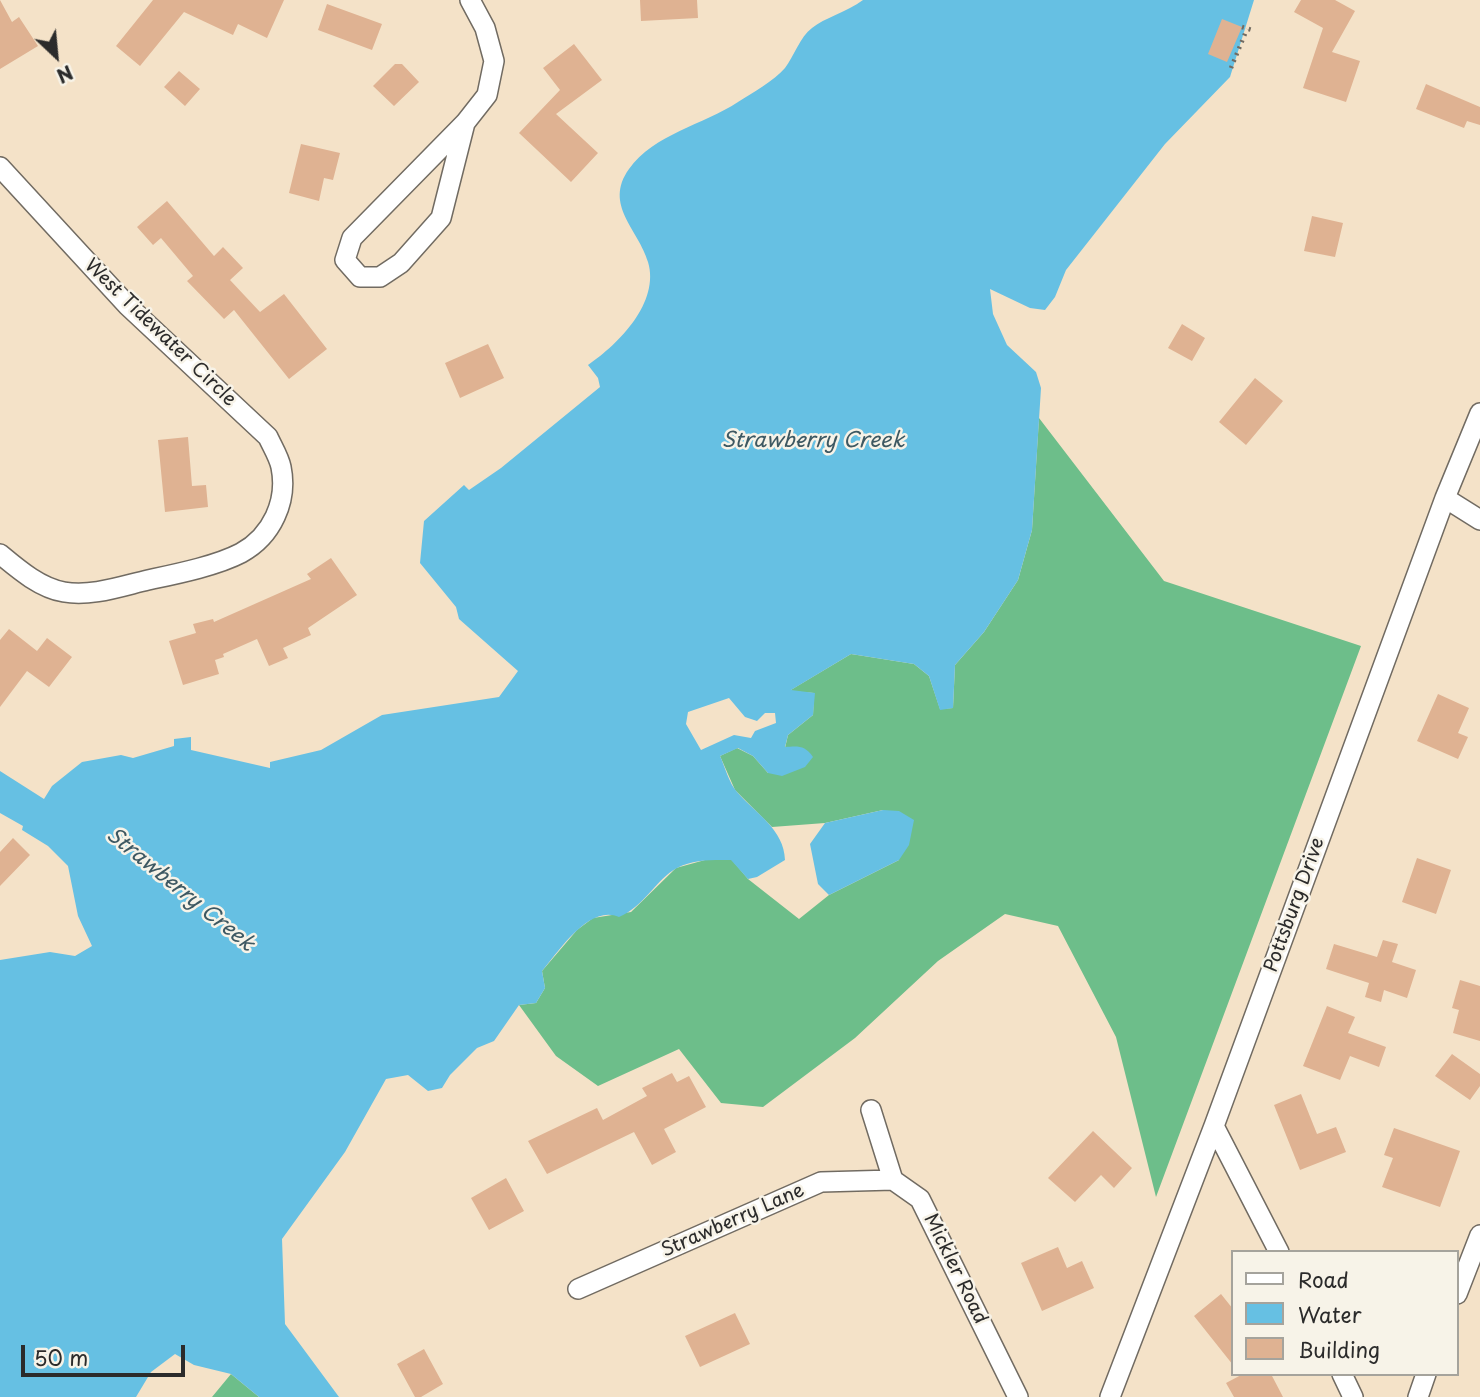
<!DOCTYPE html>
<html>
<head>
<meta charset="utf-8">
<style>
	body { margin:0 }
	#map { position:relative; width:1480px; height:1397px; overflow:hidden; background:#f4e2c8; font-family:"Playpen Sans",sans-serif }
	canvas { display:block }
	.legend { position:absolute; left:1231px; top:1250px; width:228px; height:126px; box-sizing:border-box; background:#f7f3e8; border:2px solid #a5a39c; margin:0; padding:9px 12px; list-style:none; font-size:21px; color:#2b2b2b }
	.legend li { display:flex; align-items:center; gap:14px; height:35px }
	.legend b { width:35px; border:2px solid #a5a39c }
	.north { position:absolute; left:21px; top:21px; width:70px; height:70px; -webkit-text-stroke:5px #f7f3e8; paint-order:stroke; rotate:154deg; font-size:19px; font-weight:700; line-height:28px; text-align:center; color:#2b2b2b }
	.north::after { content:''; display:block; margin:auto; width:24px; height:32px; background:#2b2b2b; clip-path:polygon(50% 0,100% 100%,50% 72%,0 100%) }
	.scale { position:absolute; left:21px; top:1345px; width:164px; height:32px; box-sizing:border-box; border:4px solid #2b2b2b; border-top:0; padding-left:9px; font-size:21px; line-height:24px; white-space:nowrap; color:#2b2b2b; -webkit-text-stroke:5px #f7f3e8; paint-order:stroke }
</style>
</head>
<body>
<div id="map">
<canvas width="1480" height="1397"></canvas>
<ul class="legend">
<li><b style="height:9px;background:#fff"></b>Road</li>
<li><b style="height:19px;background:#66c0e3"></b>Water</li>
<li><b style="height:19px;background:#dfb292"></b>Building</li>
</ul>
<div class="north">N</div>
<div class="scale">50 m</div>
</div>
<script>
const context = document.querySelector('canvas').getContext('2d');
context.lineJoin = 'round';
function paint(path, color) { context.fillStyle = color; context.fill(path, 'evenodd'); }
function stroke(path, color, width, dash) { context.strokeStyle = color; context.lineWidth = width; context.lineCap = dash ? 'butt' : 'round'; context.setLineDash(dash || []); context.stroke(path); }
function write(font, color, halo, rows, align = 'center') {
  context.font = font + ' "Playpen Sans",sans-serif'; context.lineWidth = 5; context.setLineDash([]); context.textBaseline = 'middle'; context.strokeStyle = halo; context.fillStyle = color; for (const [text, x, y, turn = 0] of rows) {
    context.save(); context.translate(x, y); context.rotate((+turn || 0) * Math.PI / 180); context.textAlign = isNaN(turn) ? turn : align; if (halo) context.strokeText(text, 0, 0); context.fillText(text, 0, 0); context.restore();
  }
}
paint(new Path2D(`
	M 1039,418 L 1164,581 L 1361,646 L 1156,1197 L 1116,1037 L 1058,926 L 1005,914 L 938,961 L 855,1038 L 763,1107 L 721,1103 L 679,1049 L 598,1086 L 556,1056 L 519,1005 L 536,1003 L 545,988 L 542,971 L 577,930 L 593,918 L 631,912 L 676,868 L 705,860 L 732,860 L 748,879 L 799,919 L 829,895 L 899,860 L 883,810 L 825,823 L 772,827 L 735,790 L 720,756 L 737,748 L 753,756 L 768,773 L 785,748 L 788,735 L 813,715 L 814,693 L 789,691 L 851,654 L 914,664 L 929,676 L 940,709 L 953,708 L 955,665 L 984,632 L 1018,580 L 1032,530 Z
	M 231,1374 L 259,1397 L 212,1397 Z`), '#6dbe8a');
paint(new Path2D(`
	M 863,0 L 1254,0 L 1230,77 L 1165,144 L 1066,270 L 1055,297 L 1045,310 L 1030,308 L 990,289 L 993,314 L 1007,345 L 1036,372 L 1041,388 L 1032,530 L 1018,580 L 984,632 L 955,665 L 953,708 L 940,710 L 929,676 L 914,664 L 851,654 L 791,690 L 815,693 L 813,715 L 788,735 L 785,747 C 798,746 805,745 813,757 L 805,767 L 782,776 L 768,773 L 753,756 L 738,748 L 720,756 C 725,767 729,783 737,792 C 756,814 784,829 785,860 L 757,877 L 748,879 L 731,860 C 713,860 694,859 677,868 C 656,879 645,906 619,917 C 589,904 559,951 542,971 L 545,988 L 536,1003 L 519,1005 L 494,1041 L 477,1048 L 450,1075 L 442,1088 L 428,1091 L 408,1075 L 386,1079 L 345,1152 L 282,1239 L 285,1324 L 339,1397 L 259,1397 L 231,1374 L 194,1365 L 175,1354 L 151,1372 L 136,1397 L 0,1397 L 0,960 L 50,952 L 75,956 L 92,946 L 78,916 L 68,866 L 48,846 L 22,830 L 23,826 L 0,813 L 0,771 L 44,799 L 52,786 L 82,762 L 121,755 L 133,758 L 174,746 L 174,739 L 191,737 L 191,750 L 270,768 L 270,762 L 321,750 L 382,715 L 499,697 L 518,671 L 459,619 L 456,607 L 420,563 L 424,521 L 464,485 L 469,490 L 501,468 L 600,387 L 598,378 L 588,365 C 619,344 660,302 648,262 C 639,230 603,205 629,169 C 654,134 703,125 738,102 C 752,93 774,81 785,68 C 794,56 800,37 812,28 C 824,18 847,12 863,0 ZM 729,698 L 745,717 L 757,721 L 765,713 L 775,713 L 776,723 L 755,731 L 751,738 L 734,735 L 701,750 L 686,724 L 688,712 Z
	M 883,810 L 899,811 L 914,820 L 909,845 L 899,860 L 829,895 L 818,884 L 810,844 L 825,823 Z`), '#66c0e3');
paint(new Path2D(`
	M 0,0 L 12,22 L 19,17 L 38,46 L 0,69 Z
	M 153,0 L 284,0 L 267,38 L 238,24 L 233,35 L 184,12 L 140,66 L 116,46 Z
	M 640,0 L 697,0 L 698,18 L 641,21 Z
	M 1301,0 L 1335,0 L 1355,11 L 1332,52 L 1360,61 L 1346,102 L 1303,88 L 1323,28 L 1294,12 Z
	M 327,4 L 382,24 L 372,50 L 318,30 Z
	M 1222,19 L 1242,27 L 1227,62 L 1208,54 Z
	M 574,44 L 602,80 L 556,114 L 598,153 L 571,182 L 519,133 L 560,90 L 543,68 Z
	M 395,64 L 402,64 L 419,82 L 394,106 L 373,86 Z
	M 179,71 L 200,89 L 185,106 L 164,87 Z
	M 1426,84 L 1480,107 L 1480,125 L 1467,121 L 1464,128 L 1416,109 Z
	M 301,144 L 340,153 L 333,180 L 324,178 L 319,201 L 289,193 Z
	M 167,201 L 214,256 L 223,247 L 243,268 L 230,280 L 260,312 L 284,294 L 327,349 L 289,379 L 234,310 L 224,319 L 187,281 L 193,276 L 161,238 L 153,245 L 137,227 Z
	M 1312,216 L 1343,223 L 1335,257 L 1304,251 Z
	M 1182,324 L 1205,338 L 1192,361 L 1168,348 Z
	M 488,344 L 504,378 L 460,398 L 445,363 Z
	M 1255,378 L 1283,401 L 1246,445 L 1219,422 Z
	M 188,437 L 192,486 L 206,485 L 208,507 L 165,512 L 158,440 Z
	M 331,558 L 357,595 L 308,628 L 311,635 L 283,648 L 288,658 L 269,666 L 257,639 L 223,654 L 224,657 L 215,660 L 219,674 L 183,685 L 169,641 L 196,633 L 193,624 L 213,619 L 214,622 L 311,579 L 307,574 Z
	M 9,629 L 37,651 L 47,638 L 72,657 L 49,687 L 27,671 L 0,707 L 0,640 Z
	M 1438,694 L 1469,708 L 1458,733 L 1468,737 L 1458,759 L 1417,741 Z
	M 13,838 L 30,855 L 0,886 L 0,852 Z
	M 1417,858 L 1451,870 L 1436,914 L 1402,902 Z
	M 1383,940 L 1398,944 L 1392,962 L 1416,970 L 1407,998 L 1384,990 L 1381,1002 L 1365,997 L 1369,983 L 1326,969 L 1334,944 L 1377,957 Z
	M 1460,980 L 1480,986 L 1480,1041 L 1453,1033 L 1459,1010 L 1452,1008 Z
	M 1327,1006 L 1355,1017 L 1348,1033 L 1386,1047 L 1379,1067 L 1350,1056 L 1340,1080 L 1303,1066 Z
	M 1452,1054 L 1480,1074 L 1480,1086 L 1470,1100 L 1435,1076 Z
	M 672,1073 L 677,1082 L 689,1076 L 706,1107 L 664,1129 L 676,1152 L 652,1165 L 634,1132 L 547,1174 L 528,1141 L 597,1108 L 603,1120 L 647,1096 L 642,1088 Z
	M 1301,1094 L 1317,1134 L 1336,1127 L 1346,1152 L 1300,1170 L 1274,1105 Z
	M 1394,1128 L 1460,1151 L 1440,1207 L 1382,1187 L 1393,1158 L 1384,1155 Z
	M 1093,1131 L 1132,1168 L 1114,1188 L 1101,1175 L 1075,1202 L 1048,1178 Z
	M 506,1178 L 524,1211 L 489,1230 L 471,1198 Z
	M 1058,1247 L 1067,1268 L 1082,1261 L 1094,1288 L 1042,1311 L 1021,1263 Z
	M 1221,1294 L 1233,1309 L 1233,1365 L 1194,1316 Z
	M 735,1313 L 750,1344 L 700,1367 L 685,1336 Z
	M 424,1349 L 443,1384 L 421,1397 L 415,1397 L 397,1364 Z
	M 1243,1374 L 1271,1374 L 1283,1397 L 1234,1397 L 1226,1383 Z`), '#dfb292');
const street = new Path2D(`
	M 465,123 L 441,218 L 401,263 L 380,277 L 360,277 L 345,260 L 352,238 L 465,123 L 487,95 L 494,61 L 485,28 L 470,0
	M 0,167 L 128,306 L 268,437 C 272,446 279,457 281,467 C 288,501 272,536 241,553 C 216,566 176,574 148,580 C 122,586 91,597 64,592 C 40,588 18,569 0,554
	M 1445,498 L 1480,520
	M 871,1110 L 893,1180 L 920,1199 L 1018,1397
	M 1214,1126 L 1279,1252
	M 578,1289 L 821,1182 L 893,1180
	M 1457,1294 L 1480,1235
	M 1342,1374 L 1353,1397
	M 1110,1397 L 1214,1126 L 1445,498 L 1480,413
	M 1418,1397 L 1426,1374`);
stroke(street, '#716b62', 22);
stroke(new Path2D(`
	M 1242,27 L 1252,30
	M 1231,68 L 1247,29`), '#716b62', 4.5, [2, 5]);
stroke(street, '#fff', 19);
write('19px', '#2b2b2b', '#f7f3e8', [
	["West Tidewater Circle",160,333,44],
	["Pottsburg Drive",1295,905,-70],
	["Strawberry Lane",733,1221,-24],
	["Mickler Road",955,1269,64]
]);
write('italic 21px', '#3d5862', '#f7f3e8', [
	["Strawberry Creek",813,441],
	["Strawberry Creek",180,890,39]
]);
</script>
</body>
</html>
